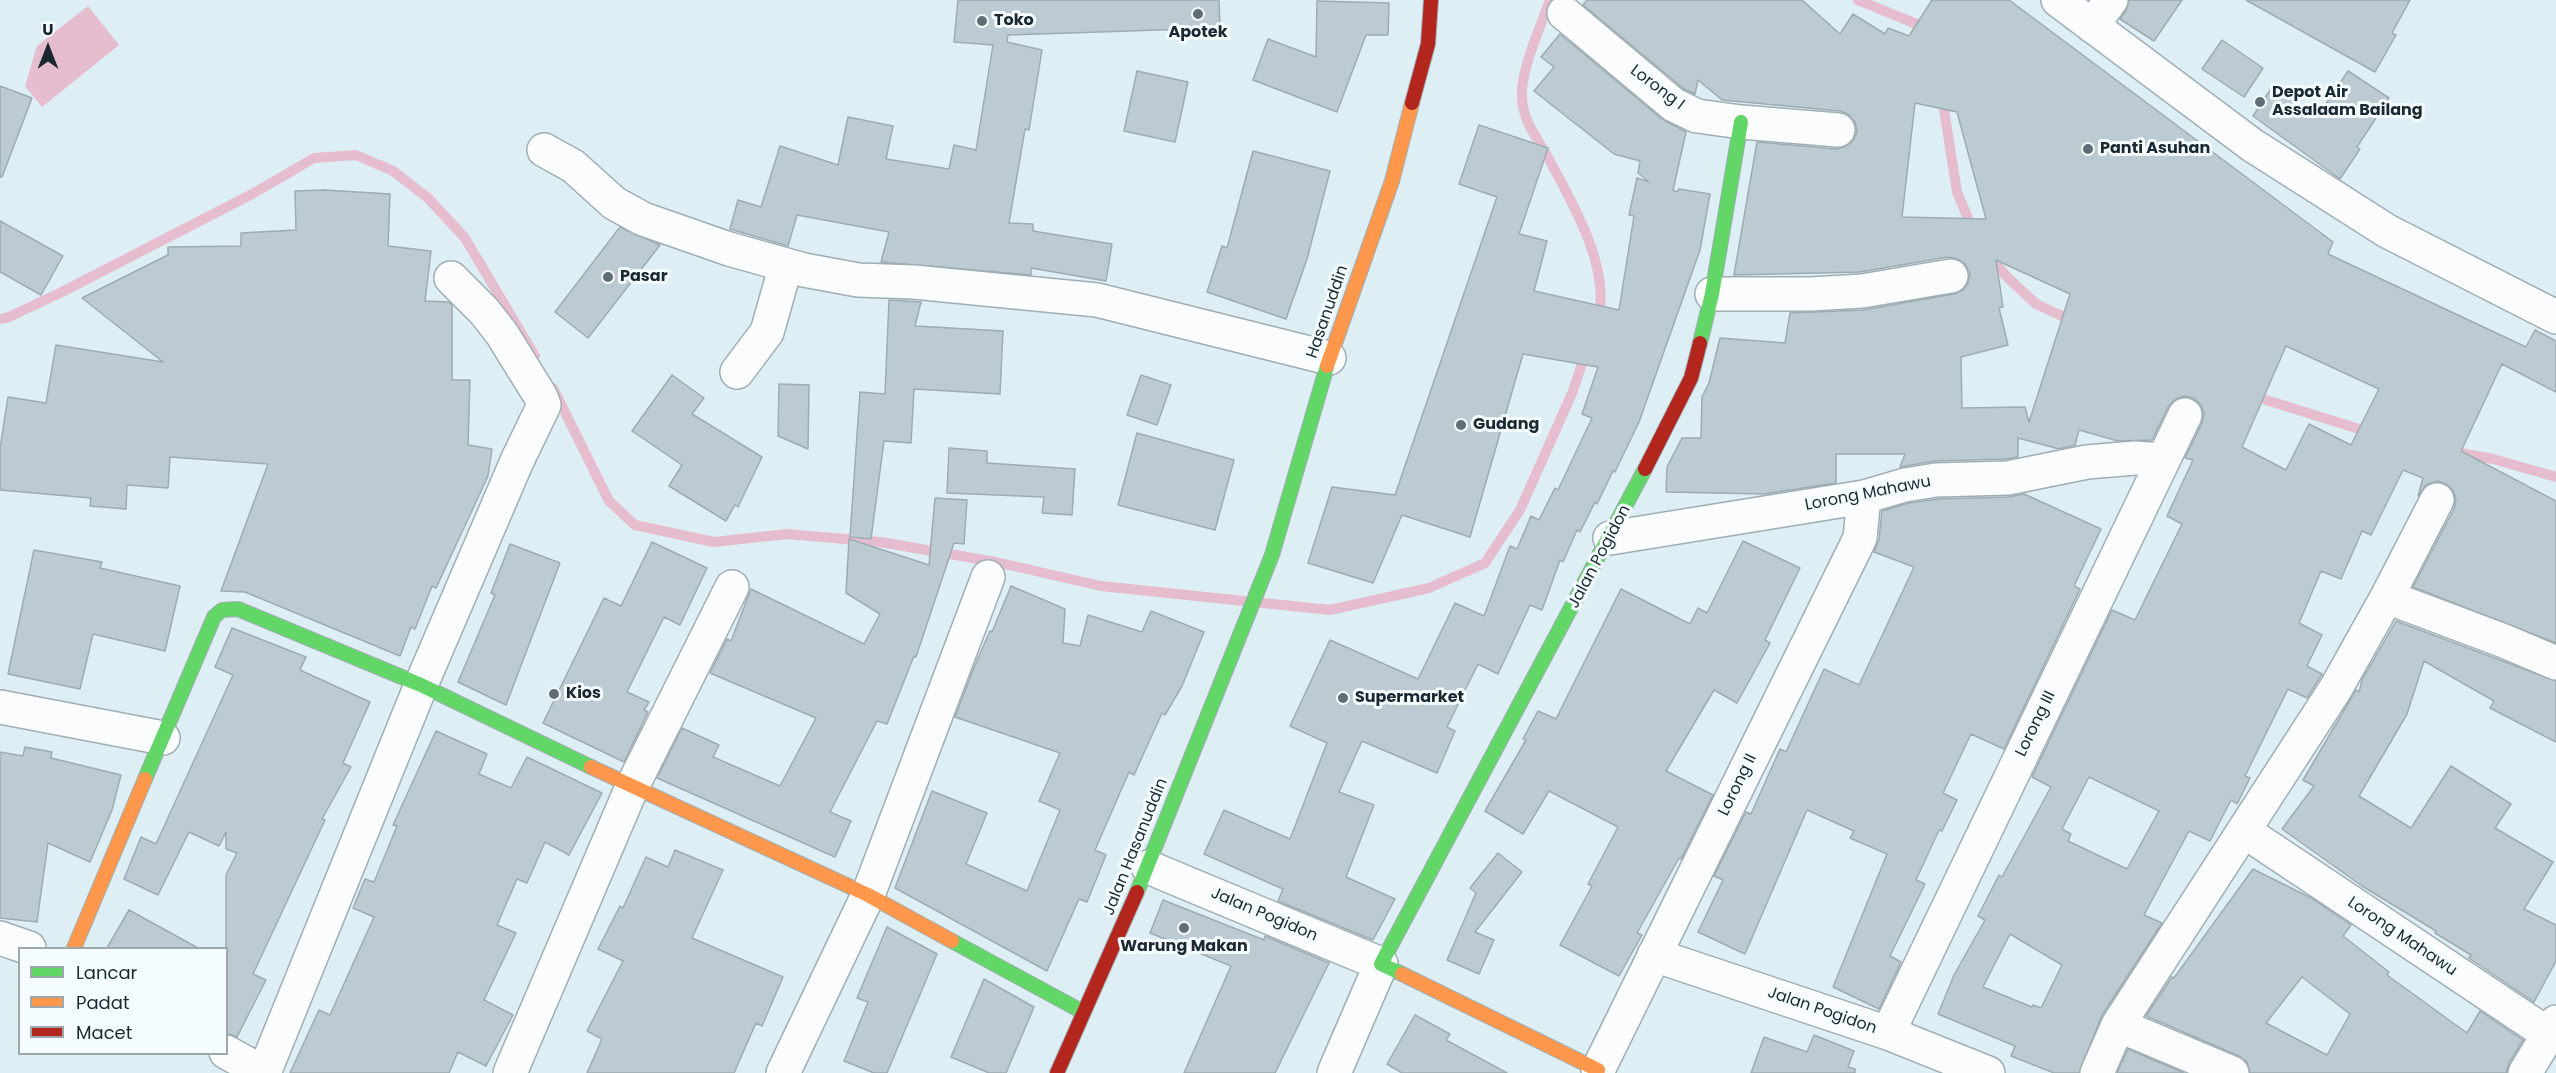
<!DOCTYPE html>
<html>
<head>
<meta charset="utf-8">
<style>
	body { margin:0 }
	#map { position:relative; width:2556px; height:1073px; overflow:hidden; background:#ddeef5; font-family:Poppins,sans-serif }
	canvas { display:block }
	.legend { position:absolute; left:18px; top:947px; width:210px; height:108px; box-sizing:border-box; background:#f4fcff; border:2px solid #9ca8ac; margin:0; padding:8px 10px; list-style:none; font-size:18px; color:#19292f }
	.legend li { display:flex; align-items:center; gap:12px; height:30px }
	.legend b { width:30px; border:2px solid #9ca8ac }
	.north { position:absolute; left:18px; top:18px; width:60px; height:60px; -webkit-text-stroke:4px #f4fcff; paint-order:stroke; rotate:0deg; font-size:16px; font-weight:700; line-height:24px; text-align:center; color:#19292f }
	.north::after { content:''; display:block; margin:auto; width:21px; height:27px; background:#19292f; clip-path:polygon(50% 0,100% 100%,50% 72%,0 100%) }
</style>
</head>
<body>
<div id="map">
<canvas width="2556" height="1073"></canvas>
<ul class="legend">
<li><b style="height:8px;background:#63d668"></b>Lancar</li>
<li><b style="height:8px;background:#ff974d"></b>Padat</li>
<li><b style="height:8px;background:#b3261e"></b>Macet</li>
</ul>
<div class="north">U</div>
</div>
<script>
const context = document.querySelector('canvas').getContext('2d');
context.lineJoin = 'round';
function paint(path, color) { context.fillStyle = color; context.fill(path, 'evenodd'); }
function stroke(path, color, width, dash) { context.strokeStyle = color; context.lineWidth = width; context.lineCap = dash ? 'butt' : 'round'; context.setLineDash(dash || []); context.stroke(path); }
function write(font, color, halo, rows, align = 'center') {
  context.font = font + ' Poppins,sans-serif'; context.lineWidth = 6; context.setLineDash([]); context.textBaseline = 'middle'; context.strokeStyle = halo; context.fillStyle = color; for (const [text, x, y, turn = 0] of rows) {
    context.save(); context.translate(x, y); context.rotate((+turn || 0) * Math.PI / 180); context.textAlign = isNaN(turn) ? turn : align; if (halo) context.strokeText(text, 0, 0); context.fillText(text, 0, 0); context.restore();
  }
}
paint(new Path2D(`
	M 88,6 L 119,45 L 42,107 L 25,86 L 37,46 Z`), '#e5bdce');
stroke(new Path2D(`
	M 1550,0 C 1541,25 1520,72 1522,97 C 1522,117 1535,136 1545,152 C 1568,195 1614,270 1597,320
	M 1858,0 L 1919,25 L 1927,32
	M 1942,97 L 1957,192 L 1973,230
	M 1989,256 L 2007,277 L 2036,304 L 2075,322
	M 0,319 L 9,317 L 62,292 L 254,193 L 314,158 L 356,155 L 393,171 L 428,198 L 465,238 L 535,356
	M 553,388 L 609,501 L 635,525 L 714,542 L 787,534 L 880,542 L 996,562 L 1101,586 L 1330,610 L 1429,588 L 1485,563 L 1520,510 L 1573,391 L 1586,351
	M 2250,395 L 2372,433
	M 2455,452 L 2493,459 L 2556,477`), '#e5bdce', 10);
const building = new Path2D(`
	M 958,0 L 1219,0 L 1220,28 L 1008,35 L 1007,42 L 1042,50 L 1029,130 L 1025,129 L 1009,223 L 1033,224 L 1033,231 L 1112,244 L 1106,281 L 1031,268 L 1031,275 L 881,262 L 889,232 L 797,215 L 788,246 L 730,229 L 738,200 L 761,207 L 780,146 L 838,165 L 848,117 L 893,126 L 886,159 L 949,169 L 954,145 L 976,150 L 993,45 L 954,42 Z
	M 1587,0 L 1802,0 L 1840,34 L 1853,14 L 1885,34 L 1888,28 L 1909,36 L 1932,0 L 2009,0 L 2333,242 L 2328,254 L 2526,347 L 2535,330 L 2556,341 L 2556,392 L 2502,364 L 2461,451 L 2556,501 L 2556,643 L 2413,587 L 2454,509 L 2456,499 L 2453,490 L 2446,484 L 2437,481 L 2426,485 L 2418,496 L 2423,478 L 2403,470 L 2371,535 L 2362,531 L 2341,579 L 2321,571 L 2299,623 L 2322,635 L 2307,666 L 2322,674 L 2307,698 L 2288,689 L 2245,776 L 2250,778 L 2237,804 L 2231,800 L 2210,841 L 2189,831 L 2144,915 L 2162,923 L 2102,1015 L 2079,1073 L 2054,1073 L 2011,1056 L 2015,1046 L 1938,1014 L 1954,975 L 1985,920 L 1978,916 L 1999,875 L 2002,877 L 2051,787 L 2032,777 L 2112,610 L 2135,620 L 2182,524 L 2167,516 L 2193,460 L 2185,458 L 2202,423 L 2204,414 L 2201,405 L 2194,398 L 2184,396 L 2174,400 L 2168,407 L 2152,440 L 2118,441 L 2079,430 L 2075,445 L 2059,449 L 2018,438 L 2018,457 L 2006,459 L 1935,461 L 1900,467 L 1905,454 L 1836,454 L 1836,483 L 1764,494 L 1666,492 L 1667,467 L 1682,438 L 1701,438 L 1702,397 L 1709,383 L 1720,338 L 1785,343 L 1790,313 L 1863,310 L 1954,294 L 1963,290 L 1968,283 L 1970,273 L 1965,264 L 1958,259 L 1948,257 L 1860,272 L 1734,275 L 1757,142 L 1836,149 L 1845,147 L 1853,141 L 1857,132 L 1855,122 L 1848,114 L 1840,111 L 1722,100 L 1698,80 L 1695,94 L 1684,89 L 1583,5 ZM 1915,103 L 1957,112 L 1986,219 L 1902,217 ZM 1996,260 L 2070,294 L 2029,422 L 2025,407 L 1962,408 L 1961,357 L 2008,345 L 1999,308 L 2003,307 ZM 2286,346 L 2379,389 L 2351,445 L 2309,424 L 2286,470 L 2242,447 ZM 2089,777 L 2159,811 L 2127,869 L 2068,841 L 2071,834 L 2062,829 ZM 2010,934 L 2062,965 L 2041,1008 L 2033,1005 L 2032,1007 L 1983,987 Z
	M 2129,0 L 2182,0 L 2154,41 L 2120,19 L 2126,11 Z
	M 2246,0 L 2410,0 L 2392,33 L 2396,35 L 2375,72 Z
	M 1317,1 L 1389,3 L 1388,35 L 1366,35 L 1337,112 L 1253,80 L 1268,39 L 1316,57 Z
	M 1560,34 L 1662,119 L 1686,132 L 1673,190 L 1677,192 L 1679,189 L 1710,194 L 1700,250 L 1639,422 L 1615,472 L 1613,471 L 1597,504 L 1595,502 L 1580,532 L 1577,530 L 1563,562 L 1560,560 L 1542,610 L 1530,605 L 1498,674 L 1478,664 L 1447,727 L 1455,731 L 1437,773 L 1362,741 L 1339,792 L 1374,805 L 1346,877 L 1395,899 L 1373,940 L 1278,901 L 1283,889 L 1204,854 L 1224,810 L 1290,839 L 1327,743 L 1290,726 L 1330,640 L 1418,679 L 1455,603 L 1484,616 L 1510,546 L 1517,549 L 1531,516 L 1539,520 L 1555,488 L 1558,490 L 1592,418 L 1582,414 L 1598,367 L 1523,354 L 1470,537 L 1402,515 L 1373,583 L 1308,563 L 1332,487 L 1395,495 L 1497,197 L 1459,184 L 1479,125 L 1548,148 L 1519,234 L 1547,241 L 1534,291 L 1619,310 L 1634,216 L 1629,215 L 1637,178 L 1649,182 L 1638,173 L 1640,161 L 1614,154 L 1534,91 L 1554,67 L 1541,57 Z
	M 2222,40 L 2263,68 L 2244,97 L 2202,69 Z
	M 1137,71 L 1188,82 L 1175,142 L 1124,131 Z
	M 2348,71 L 2389,98 L 2357,147 L 2360,149 L 2340,179 L 2253,116 L 2272,87 L 2317,117 Z
	M 0,86 L 32,98 L 2,177 L 0,177 Z
	M 1253,151 L 1330,171 L 1307,259 L 1286,319 L 1207,292 L 1222,246 L 1227,248 Z
	M 324,190 L 390,194 L 388,246 L 431,251 L 425,301 L 449,302 L 452,305 L 452,380 L 470,380 L 468,445 L 492,449 L 488,476 L 436,588 L 432,586 L 415,629 L 411,627 L 400,656 L 245,592 L 221,591 L 268,464 L 170,457 L 168,488 L 127,485 L 126,509 L 90,506 L 91,498 L 0,490 L 0,448 L 8,397 L 46,403 L 56,345 L 163,362 L 82,298 L 168,255 L 168,247 L 241,246 L 241,233 L 296,230 L 295,191 Z
	M 0,221 L 63,256 L 41,295 L 0,272 Z
	M 620,227 L 660,245 L 588,338 L 555,312 Z
	M 889,300 L 921,302 L 915,326 L 1003,331 L 1000,394 L 914,389 L 911,443 L 884,441 L 871,539 L 850,537 L 860,392 L 885,394 Z
	M 672,375 L 704,398 L 692,414 L 762,457 L 738,507 L 735,505 L 726,521 L 669,486 L 682,465 L 632,431 Z
	M 1141,375 L 1171,385 L 1157,425 L 1127,415 Z
	M 779,384 L 809,385 L 808,449 L 778,436 Z
	M 1137,433 L 1234,460 L 1215,530 L 1118,505 Z
	M 949,448 L 987,451 L 987,463 L 1075,469 L 1072,515 L 1042,513 L 1044,497 L 947,493 Z
	M 2024,494 L 2101,529 L 2074,586 L 2080,589 L 2004,749 L 1971,734 L 1943,793 L 1957,800 L 1942,831 L 1939,830 L 1916,880 L 1925,884 L 1890,956 L 1901,962 L 1879,1009 L 1833,987 L 1887,854 L 1850,838 L 1854,831 L 1807,810 L 1745,954 L 1698,932 L 1723,880 L 1714,876 L 1746,812 L 1751,814 L 1780,749 L 1786,752 L 1824,669 L 1859,685 L 1914,567 L 1874,552 L 1879,540 L 1882,511 L 1909,503 L 1938,499 L 2009,497 Z
	M 935,498 L 967,500 L 964,544 L 954,543 L 916,657 L 914,656 L 887,724 L 877,721 L 830,812 L 851,821 L 835,857 L 657,778 L 682,728 L 719,745 L 713,757 L 780,786 L 816,718 L 710,673 L 727,639 L 731,641 L 751,589 L 864,644 L 880,614 L 846,593 L 849,539 L 929,565 Z
	M 1743,541 L 1800,568 L 1765,640 L 1770,643 L 1737,703 L 1714,690 L 1666,771 L 1713,795 L 1681,859 L 1679,858 L 1637,933 L 1642,935 L 1619,976 L 1560,945 L 1592,886 L 1588,884 L 1618,827 L 1549,791 L 1523,834 L 1485,811 L 1526,740 L 1523,739 L 1538,711 L 1556,719 L 1621,589 L 1690,624 L 1698,608 L 1707,613 Z
	M 652,542 L 707,568 L 680,625 L 664,617 L 627,692 L 649,702 L 644,710 L 648,712 L 624,762 L 543,723 L 604,598 L 621,606 Z
	M 510,544 L 560,563 L 506,705 L 458,682 L 495,595 L 491,593 Z
	M 34,550 L 102,562 L 100,568 L 180,586 L 165,651 L 93,634 L 80,689 L 8,674 Z
	M 1011,586 L 1065,609 L 1063,643 L 1080,646 L 1088,615 L 1142,632 L 1151,611 L 1204,632 L 1182,686 L 1165,715 L 1162,713 L 1134,775 L 1129,772 L 1095,850 L 1106,855 L 1087,902 L 1079,899 L 1047,971 L 895,888 L 932,791 L 987,813 L 966,864 L 1027,891 L 1060,810 L 1039,801 L 1060,753 L 955,717 L 975,665 L 990,631 L 992,632 Z
	M 2396,621 L 2556,681 L 2556,742 L 2490,708 L 2494,701 L 2424,661 L 2407,714 L 2359,796 L 2411,828 L 2451,766 L 2511,804 L 2495,828 L 2553,862 L 2524,909 L 2556,925 L 2556,961 L 2534,1002 L 2469,958 L 2471,955 L 2435,933 L 2436,931 L 2362,886 L 2282,829 L 2314,786 L 2303,780 L 2356,690 L 2359,692 L 2362,680 Z
	M 232,628 L 306,657 L 300,670 L 370,702 L 343,763 L 351,767 L 322,819 L 325,820 L 253,974 L 266,980 L 237,1037 L 226,1033 L 226,875 L 237,853 L 226,849 L 226,832 L 219,846 L 189,832 L 158,895 L 124,879 L 141,837 L 156,844 L 233,675 L 215,667 Z
	M 436,731 L 487,754 L 479,774 L 511,788 L 527,757 L 602,793 L 569,855 L 545,842 L 527,883 L 517,879 L 497,925 L 516,933 L 484,1000 L 513,1015 L 486,1066 L 458,1052 L 449,1073 L 290,1073 L 319,1010 L 330,1015 L 374,917 L 353,908 L 365,879 L 374,882 L 397,826 L 393,825 Z
	M 25,747 L 52,752 L 51,758 L 121,775 L 112,810 L 90,862 L 48,843 L 37,922 L 0,918 L 0,752 L 23,756 Z
	M 675,850 L 723,870 L 692,938 L 783,977 L 762,1026 L 756,1023 L 734,1073 L 587,1073 L 602,1039 L 587,1031 L 623,961 L 598,949 L 620,906 L 623,908 L 646,857 L 668,867 Z
	M 1498,853 L 1522,872 L 1475,932 L 1494,940 L 1479,974 L 1447,960 L 1476,893 L 1470,888 Z
	M 2253,869 L 2311,898 L 2351,925 L 2343,936 L 2389,972 L 2387,975 L 2467,1033 L 2480,1011 L 2523,1040 L 2509,1063 L 2506,1073 L 2250,1073 L 2247,1062 L 2239,1056 L 2146,1016 L 2172,977 L 2174,978 ZM 2302,977 L 2350,1014 L 2327,1055 L 2266,1023 Z
	M 1163,900 L 1264,940 L 1265,936 L 1329,963 L 1275,1073 L 1184,1073 L 1231,966 L 1150,933 Z
	M 129,910 L 198,948 L 107,948 Z
	M 887,927 L 937,954 L 887,1073 L 874,1073 L 844,1061 L 868,1002 L 857,998 Z
	M 984,979 L 1034,1007 L 1006,1073 L 989,1073 L 951,1057 Z
	M 1415,1015 L 1450,1034 L 1446,1040 L 1507,1073 L 1402,1073 L 1387,1064 Z
	M 1814,1035 L 1854,1051 L 1848,1067 L 1855,1069 L 1855,1073 L 1751,1073 L 1764,1037 L 1807,1052 Z
	M 2128,1049 L 2184,1073 L 2117,1073 Z`);
paint(building, '#bccbd1');
stroke(building, '#9dacb1', 1.5);
const street = new Path2D(`
	M 2058,0 L 2252,145 L 2387,231 L 2556,317
	M 1564,13 L 1674,105 L 1697,116 L 1741,122 L 1838,130
	M 2092,26 L 2111,0
	M 544,150 L 573,166 L 614,203 L 643,219 L 729,249 L 804,270 L 858,280 L 914,282 L 1097,300 L 1329,358
	M 1712,294 L 1811,294 L 1862,291 L 1951,276
	M 737,372 L 767,332 L 786,265
	M 1610,538 L 1864,497 L 1905,485 L 1936,480 L 2008,478 L 2087,462 L 2135,458 L 2163,460
	M 2387,597 L 2504,641 L 2556,663
	M 0,707 L 163,738
	M 2244,831 L 2548,1034
	M 1148,867 L 1381,964 L 1334,1073
	M 0,938 L 29,948
	M 1654,955 L 1888,1033 L 1988,1073
	M 2118,1025 L 2232,1073
	M 1888,1033 L 2185,415
	M 226,1052 L 264,1073
	M 1598,1070 L 1860,538 L 1864,497
	M 264,1073 L 421,685 L 517,461 L 544,405 L 541,397 L 502,334 L 484,311 L 451,278
	M 510,1073 L 632,787 L 732,587
	M 783,1073 L 868,895 L 988,577
	M 2097,1073 L 2118,1025 L 2336,688 L 2387,597 L 2437,500
	M 2525,1073 L 2556,1022`);
const fast = new Path2D(`
	M 1700,343 L 1712,294 L 1741,122
	M 145,779 L 214,617 L 222,610 L 238,609 L 421,685 L 591,767
	M 1137,892 L 1272,555 L 1327,366
	M 952,941 L 1083,1012
	M 1402,974 L 1381,964 L 1645,469`);
const slow = new Path2D(`
	M 1327,366 L 1392,181 L 1412,103
	M 591,767 L 868,895 L 952,941
	M 74,948 L 145,779
	M 1402,974 L 1598,1070 L 1597,1073`);
const jam = new Path2D(`
	M 1412,103 L 1428,44 L 1431,0
	M 1645,469 L 1691,378 L 1700,343
	M 1057,1073 L 1137,892`);
stroke(street, '#9faeb3', 36);
stroke(fast, '#9faeb3', 16);
stroke(slow, '#9faeb3', 16);
stroke(jam, '#9faeb3', 16);
stroke(street, '#fafcfe', 33);
stroke(fast, '#63d668', 14);
stroke(slow, '#ff974d', 14);
stroke(jam, '#b3261e', 14);
for (const [x, y, r, color] of [
	[1198,14,6,"#5e6e74"],
	[982,21,6,"#5e6e74"],
	[2260,102,6,"#5e6e74"],
	[2088,149,6,"#5e6e74"],
	[608,277,6,"#5e6e74"],
	[1461,425,6,"#5e6e74"],
	[554,694,6,"#5e6e74"],
	[1343,698,6,"#5e6e74"],
	[1184,928,6,"#5e6e74"]
]) { const dot = new Path2D(); dot.arc(x, y, r, 0, 2 * Math.PI); context.fillStyle = color; context.fill(dot); stroke(dot, '#f4fcff', 2); }
write('bold 16px', '#19292f', '#f4fcff', [
	["Toko",994,21],
	["Apotek",1198,33,"center"],
	["Depot Air",2272,93],
	["Assalaam Bailang",2272,111],
	["Panti Asuhan",2100,149],
	["Pasar",620,277],
	["Gudang",1473,425],
	["Kios",566,694],
	["Supermarket",1355,698],
	["Warung Makan",1184,947,"center"]
], 'left');
write('16px', '#19292f', '#f4fcff', [
	["Lorong I",1657,88,37],
	["Hasanuddin",1328,312,-71],
	["Lorong Mahawu",1868,494,-11],
	["Jalan Pogidon",1600,557,-62],
	["Lorong III",2036,724,-64],
	["Lorong II",1738,785,-64],
	["Jalan Hasanuddin",1136,847,-68],
	["Jalan Pogidon",1264,915,23],
	["Lorong Mahawu",2402,937,34],
	["Jalan Pogidon",1822,1011,19]
]);
</script>
</body>
</html>
